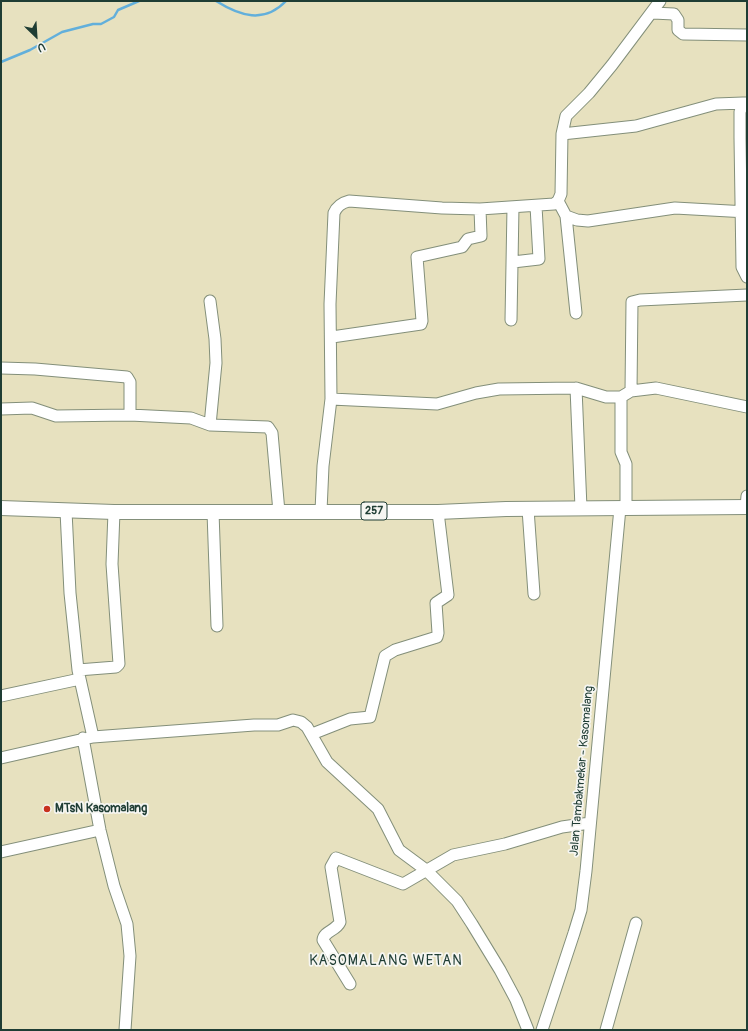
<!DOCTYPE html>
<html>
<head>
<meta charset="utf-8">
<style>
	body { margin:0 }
	#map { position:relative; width:748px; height:1031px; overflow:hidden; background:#e7e1bf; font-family:Pangolin,sans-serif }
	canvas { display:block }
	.frame { position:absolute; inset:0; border:2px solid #1f3d34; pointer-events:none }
	.north { position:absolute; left:16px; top:16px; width:40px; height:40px; -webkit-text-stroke:3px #f6f6f2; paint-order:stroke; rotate:155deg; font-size:11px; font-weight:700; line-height:16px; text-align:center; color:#1f3d34 }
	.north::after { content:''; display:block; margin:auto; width:14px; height:18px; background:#1f3d34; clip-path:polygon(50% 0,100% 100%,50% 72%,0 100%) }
</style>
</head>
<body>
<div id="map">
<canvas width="748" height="1031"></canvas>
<div class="frame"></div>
<div class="north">U</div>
</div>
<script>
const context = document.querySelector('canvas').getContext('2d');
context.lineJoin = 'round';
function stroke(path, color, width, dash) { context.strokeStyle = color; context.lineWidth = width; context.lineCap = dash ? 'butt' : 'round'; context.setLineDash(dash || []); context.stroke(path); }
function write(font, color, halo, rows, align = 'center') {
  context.font = font + ' Pangolin,sans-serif'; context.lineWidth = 3.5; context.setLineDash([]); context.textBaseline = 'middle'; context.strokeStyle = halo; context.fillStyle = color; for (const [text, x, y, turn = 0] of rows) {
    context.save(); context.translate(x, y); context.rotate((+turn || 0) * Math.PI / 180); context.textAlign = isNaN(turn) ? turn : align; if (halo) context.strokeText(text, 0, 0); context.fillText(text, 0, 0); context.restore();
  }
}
stroke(new Path2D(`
	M 216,1 C 240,16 264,24 286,1
	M 1,62 L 30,50 L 62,32 L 93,24 L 101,24 L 114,17 L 118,10 L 139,1`), '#62afdb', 2.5);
const minor = new Path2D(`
	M 653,13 L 674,14 L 678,20 L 678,30 L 683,34 L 747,35
	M 747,103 L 743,103 L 740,112 L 740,138 L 742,267 L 747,277
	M 562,134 L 636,126 L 716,104 L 743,103
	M 558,201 L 566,216 L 577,220 L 588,221 L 675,208 L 747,212
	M 566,216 L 576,313
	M 513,262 L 539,259 L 536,206
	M 210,301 L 215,339 L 216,363 L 210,425
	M 511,320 L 513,207
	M 332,337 L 421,324 L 422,321 L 417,257 L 462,247 L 468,239 L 481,236 L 480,209
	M 1,368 L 35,369 L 127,377 L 130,382 L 130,415
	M 576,388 L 581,508
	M 631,391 L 632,302 L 640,300 L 747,295
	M 621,397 L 621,452 L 626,464 L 626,508
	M 331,399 L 437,404 L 476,393 L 499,389 L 576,388 L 606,397 L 621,397 L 631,391 L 656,388 L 747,407
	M 1,409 L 32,408 L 56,416 L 130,415 L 191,418 L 210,425 L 268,427 L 272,433 L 279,512
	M 746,507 L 747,496
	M 528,509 L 534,594
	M 66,511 L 70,593 L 78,670 L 93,737
	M 321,511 L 323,466 L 331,399 L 330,304 L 334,213 C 337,206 341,203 349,201 L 442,208 L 480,209 L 554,204 L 558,201 L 561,194 L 562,134 L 566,116 L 589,93 L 612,65 L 660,1
	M 213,512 L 217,626
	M 78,670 L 116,667 L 119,664 L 112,564 L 114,512
	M 1,696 L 80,679
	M 312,734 L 350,719 L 370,717 L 385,656 L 395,650 L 437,637 L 438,633 L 436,603 L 448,595 L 438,512
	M 83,738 L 100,830 L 114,886 L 127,924 L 130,956 L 125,1030
	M 1,758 L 93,737 L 254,725 L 278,725 L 293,720 L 301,722 L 307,727 L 327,762 L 378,809 L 399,850 L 426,870 L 457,901 L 472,924 L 500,970 L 516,1000 L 528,1030
	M 1,852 L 100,830
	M 350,984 L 323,940 C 324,931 336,931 340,922 L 331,867 L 336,858 L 403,884 L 453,855 L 505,844 L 562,827 L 590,823
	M 542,1030 L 574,933 L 581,910 L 586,871 L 620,508
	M 606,1030 L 636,923`);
const major = new Path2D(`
	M 1,508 L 114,512 L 438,512 L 506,509 L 747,507`);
stroke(minor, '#838f7a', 13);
stroke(major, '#838f7a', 16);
stroke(minor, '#fff', 11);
stroke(major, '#fff', 14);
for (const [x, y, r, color] of [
	[47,809,4,"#c8321e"]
]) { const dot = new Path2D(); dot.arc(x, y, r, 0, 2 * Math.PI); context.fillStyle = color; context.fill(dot); stroke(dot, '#f6f6f2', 1.5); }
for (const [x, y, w] of [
	[374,511,26]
]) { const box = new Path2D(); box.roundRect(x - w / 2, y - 9, w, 18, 3); context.fillStyle = '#f6f6f2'; context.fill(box); stroke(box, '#1f3d34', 1); }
write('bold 11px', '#1f3d34', null, [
	["257",374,511]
]);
write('12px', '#1f3d34', '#f6f6f2', [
	["Jalan Tambakmekar - Kasomalang",582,771,-85]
]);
write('bold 12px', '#1f3d34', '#f6f6f2', [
	["MTsN Kasomalang",55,809]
], 'left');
context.letterSpacing = '1px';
write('14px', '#1f3d34', '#f6f6f2', [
	["KASOMALANG WETAN",386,961]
]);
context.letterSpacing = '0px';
</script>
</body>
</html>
